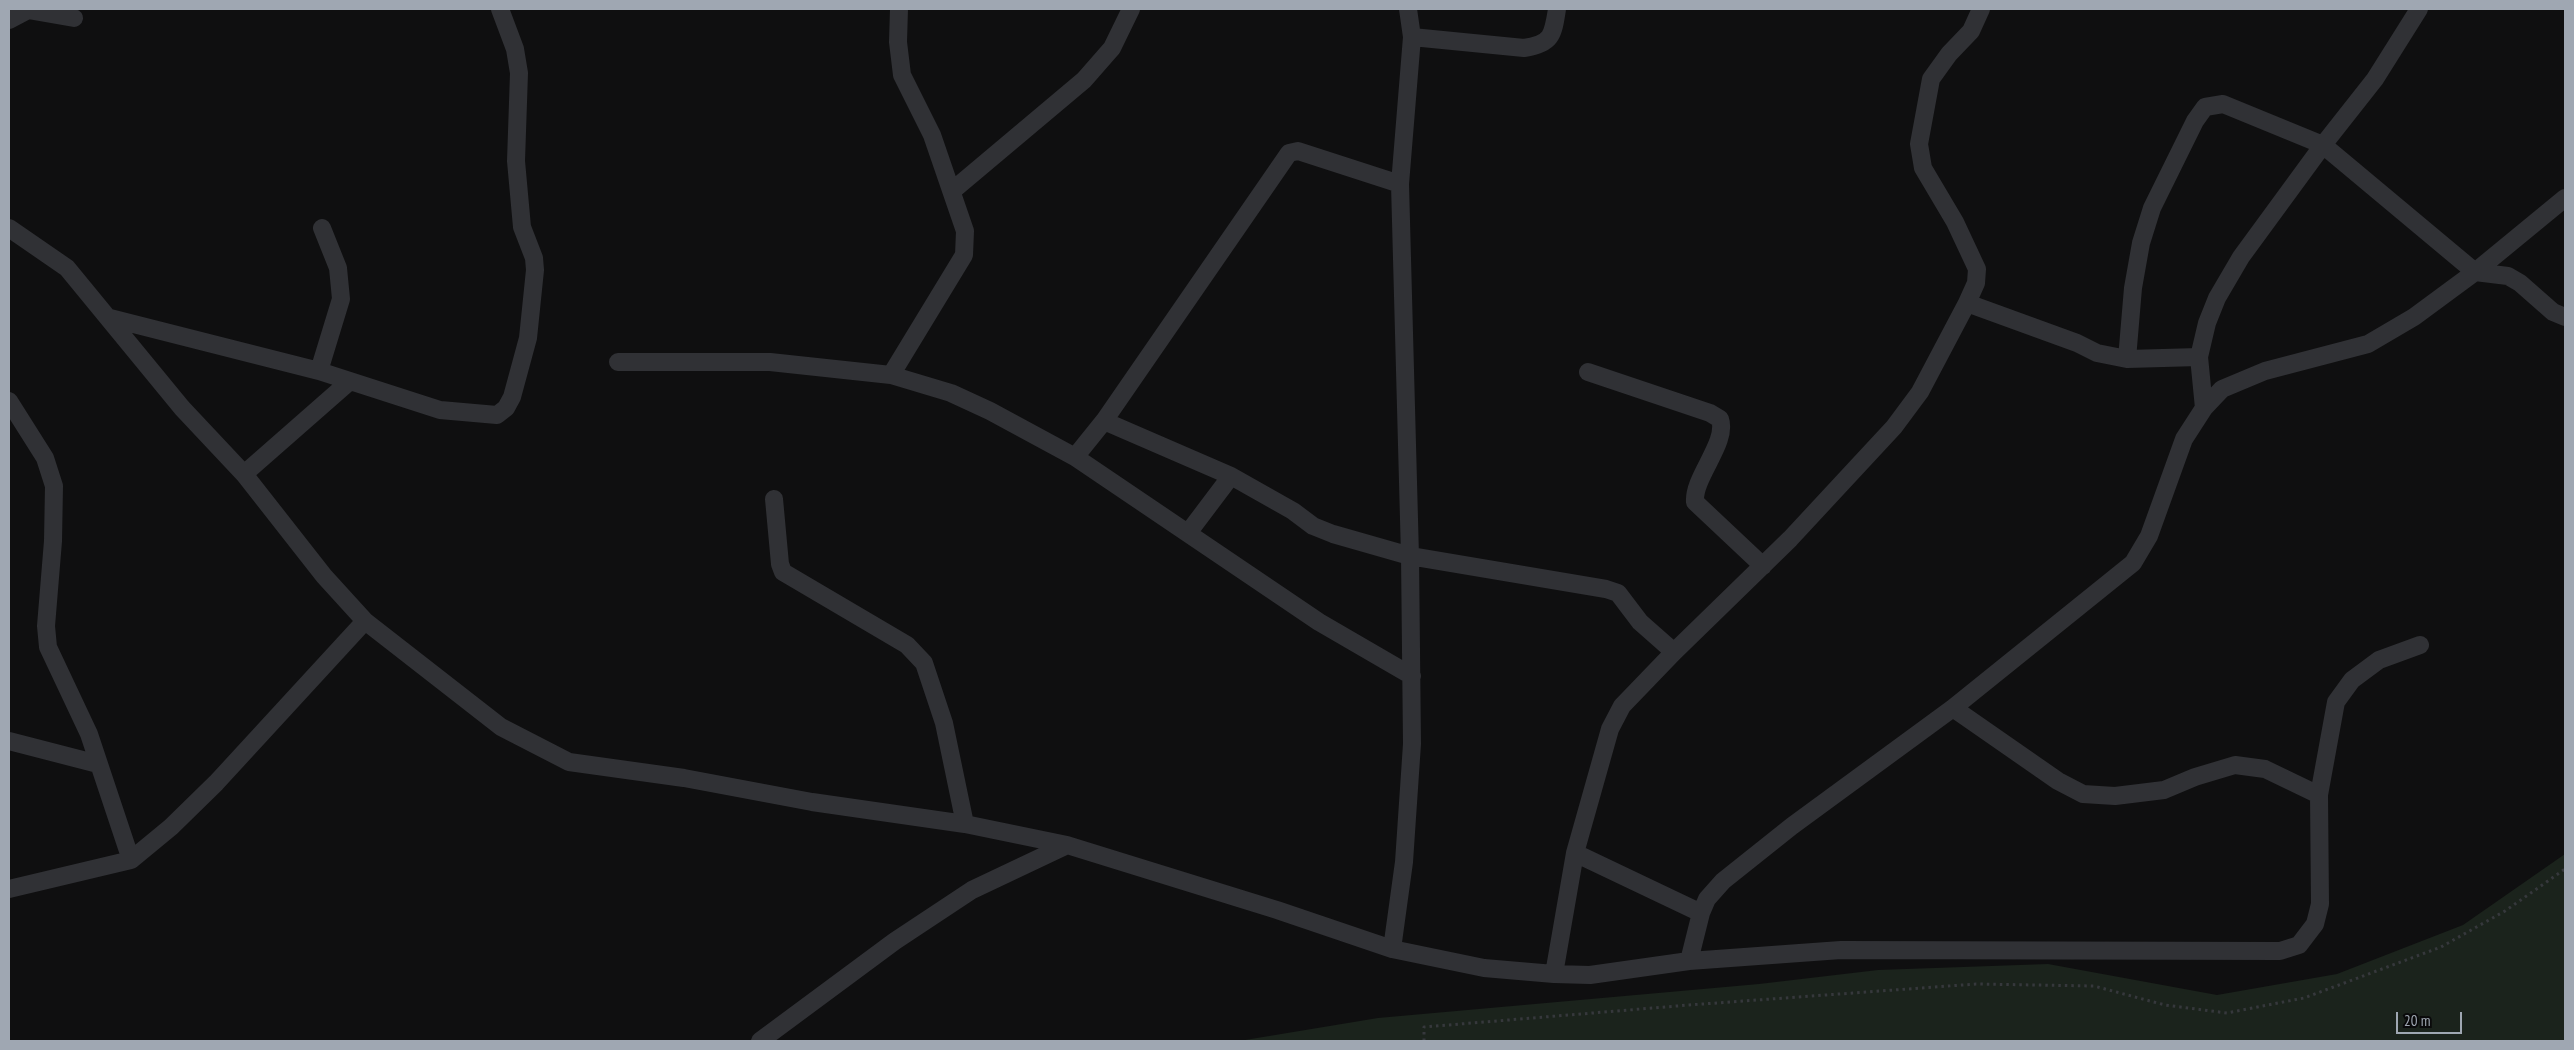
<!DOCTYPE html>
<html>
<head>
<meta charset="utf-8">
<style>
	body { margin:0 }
	#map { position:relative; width:2574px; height:1050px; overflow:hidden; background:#0f0f10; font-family:"PT Sans Narrow",sans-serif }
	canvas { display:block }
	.frame { position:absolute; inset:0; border:10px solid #9fa7b2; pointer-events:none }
	.scale { position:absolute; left:2396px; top:1012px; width:66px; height:22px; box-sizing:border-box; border:2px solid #9fa7b2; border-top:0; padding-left:6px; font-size:15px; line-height:18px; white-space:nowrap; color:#9fa7b2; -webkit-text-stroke:4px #0a0a0b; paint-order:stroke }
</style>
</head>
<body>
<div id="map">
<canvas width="2574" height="1050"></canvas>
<div class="frame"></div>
<div class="scale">20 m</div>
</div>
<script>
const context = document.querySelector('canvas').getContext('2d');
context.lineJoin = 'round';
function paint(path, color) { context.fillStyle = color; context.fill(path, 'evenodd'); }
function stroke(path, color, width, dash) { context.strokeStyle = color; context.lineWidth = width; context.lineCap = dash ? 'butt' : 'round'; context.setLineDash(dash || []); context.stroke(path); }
paint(new Path2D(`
	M 2565,854 L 2565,1041 L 1239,1041 L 1378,1018 L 1759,984 L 1878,970 L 2048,964 L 2217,995 L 2337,974 L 2463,925 Z`), '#1b231c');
stroke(new Path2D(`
	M 1424,1041 L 1424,1027 L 1689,1005 L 1976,984 L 2094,986 L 2165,1005 L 2227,1013 L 2304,998 L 2441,947 L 2505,911 L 2565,869`), '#36383c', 3, [2.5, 4]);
stroke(new Path2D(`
	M 9,20 L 28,10 L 74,18
	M 1412,37 L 1524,48 C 1552,44 1553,35 1557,9
	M 952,191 L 1084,80 L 1112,48 L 1131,9
	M 9,228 L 67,268 L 182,408 L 244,474 L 324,576 L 365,621 L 501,727 L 569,762 L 684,778 L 812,802 L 965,824 L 1067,845 L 1277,910 L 1392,949 L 1484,968 L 1554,974 L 1590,975 L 1689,961 L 1841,950 L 2280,951 L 2299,945 L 2315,924 L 2320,904 L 2319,795 L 2336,702 L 2352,680 L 2379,660 L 2420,645
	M 1967,303 L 2077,343 L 2097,353 L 2127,359 L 2199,357
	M 110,318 L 319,371 L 341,299 L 338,268 L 322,228
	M 2127,359 L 2133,288 L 2141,243 L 2152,208 L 2195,121 L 2205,107 L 2223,104 L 2323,145 L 2475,272 L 2508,276 L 2520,283 L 2553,312 L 2565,317
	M 618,362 L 770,362 L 891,375 L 951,393 L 990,411 L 1075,457 L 1319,622 L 1412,676
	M 319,371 L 440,410 L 497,415 L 506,408 L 512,397 L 528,338 L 535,270 L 534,258 L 522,227 L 516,161 L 519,73 L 515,49 L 500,9
	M 1588,372 L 1710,413 L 1720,419 C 1728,443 1693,477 1695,502 L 1763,566
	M 891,375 L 964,255 L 965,231 L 932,135 L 902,75 L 898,42 L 899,9
	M 9,401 L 45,458 L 54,486 L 53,541 L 46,626 L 48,647 L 89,734 L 131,860
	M 2204,408 L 2199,357 L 2207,323 L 2217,298 L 2241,257 L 2323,145 L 2375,79 L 2419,9
	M 1104,421 L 1289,153 L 1298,151 L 1400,184
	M 1075,457 L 1104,421 L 1231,476 L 1293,511 L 1313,526 L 1333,534 L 1410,556 L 1606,589 L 1618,593 L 1640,622 L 1674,652
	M 244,474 L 350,381
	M 774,499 L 780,564 L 783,572 L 907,645 L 924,663 L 944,723 L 965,824
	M 1188,533 L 1231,476
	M 1953,708 L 2058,781 L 2083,794 L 2115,796 L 2164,790 L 2195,777 L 2235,765 L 2265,769 L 2319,795
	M 9,741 L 98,764
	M 1575,853 L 1701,913
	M 9,889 L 131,860 L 171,827 L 216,783 L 365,621
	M 1392,949 L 1404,862 L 1412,744 L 1410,556 L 1400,184 L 1412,37 L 1408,9
	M 1689,961 L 1701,913 L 1707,899 L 1723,881 L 1792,826 L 1953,708 L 2133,563 L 2149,536 L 2184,439 L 2204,408 L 2222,389 L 2265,371 L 2368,344 L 2414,317 L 2475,272 L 2565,198
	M 1554,974 L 1575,853 L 1610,729 L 1622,706 L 1674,652 L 1790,539 L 1894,427 L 1920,392 L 1967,303 L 1976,283 L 1977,269 L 1955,222 L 1923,168 L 1919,144 L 1931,79 L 1949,54 L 1971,31 L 1981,9
	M 760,1041 L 895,941 L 972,890 L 1067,845`), '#303135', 18);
</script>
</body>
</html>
